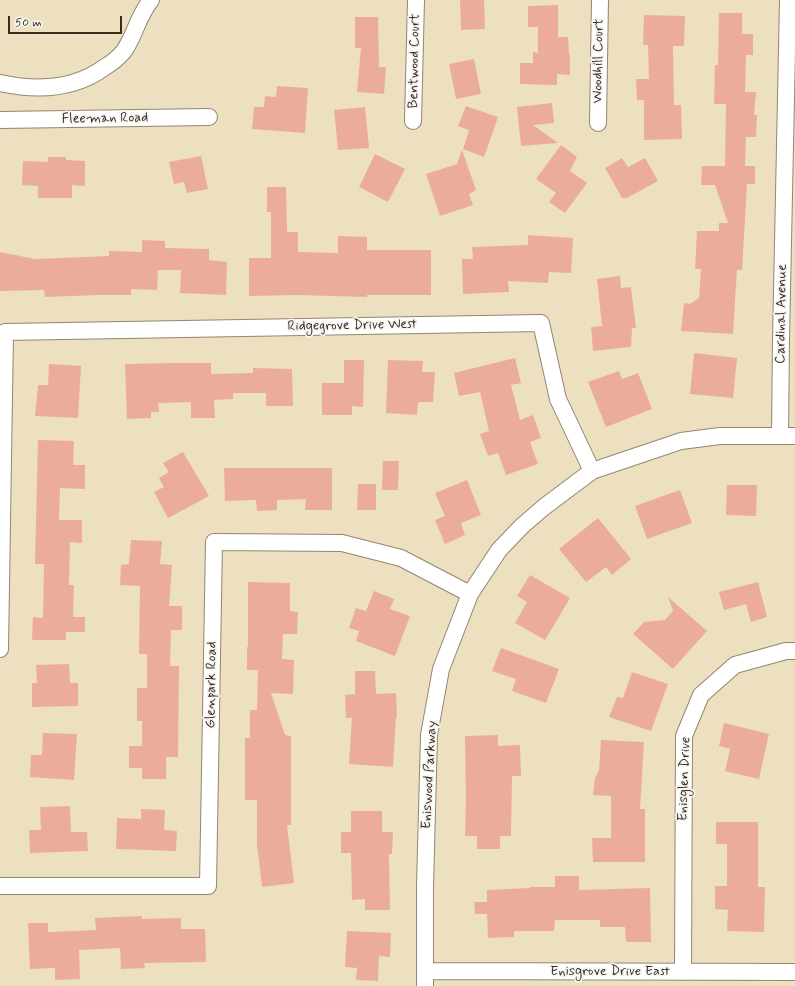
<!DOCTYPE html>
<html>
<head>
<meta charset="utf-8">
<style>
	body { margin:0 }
	#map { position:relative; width:795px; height:986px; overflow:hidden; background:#ece0c0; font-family:Mynerve,sans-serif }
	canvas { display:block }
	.scale { position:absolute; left:8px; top:16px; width:114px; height:18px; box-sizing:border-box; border:2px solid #3b2a1e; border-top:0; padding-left:5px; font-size:12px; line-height:14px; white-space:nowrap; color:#3b2a1e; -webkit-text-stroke:3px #f6f6f2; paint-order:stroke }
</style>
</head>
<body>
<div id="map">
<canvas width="795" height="986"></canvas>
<div class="scale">50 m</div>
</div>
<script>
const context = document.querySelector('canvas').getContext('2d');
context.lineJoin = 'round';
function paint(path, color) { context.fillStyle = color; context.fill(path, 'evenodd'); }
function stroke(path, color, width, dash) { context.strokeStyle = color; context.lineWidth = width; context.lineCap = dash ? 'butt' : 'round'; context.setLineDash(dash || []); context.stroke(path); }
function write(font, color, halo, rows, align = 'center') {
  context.font = font + ' Mynerve,sans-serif'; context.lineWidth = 3.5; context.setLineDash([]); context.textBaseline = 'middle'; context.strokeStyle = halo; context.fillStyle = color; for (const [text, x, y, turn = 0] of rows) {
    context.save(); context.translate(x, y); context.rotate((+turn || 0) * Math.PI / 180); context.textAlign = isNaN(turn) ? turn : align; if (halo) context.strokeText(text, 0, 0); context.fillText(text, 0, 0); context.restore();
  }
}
paint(new Path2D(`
	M 460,0 L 484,0 L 485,29 L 461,30 Z
	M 558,5 L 558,37 L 568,37 L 569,54 L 570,54 L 570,75 L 557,74 L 557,85 L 520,84 L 520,63 L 533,63 L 533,52 L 538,53 L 538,27 L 528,27 L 528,6 Z
	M 719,13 L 742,13 L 742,34 L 753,34 L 753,55 L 746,55 L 745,92 L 756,92 L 754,115 L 757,115 L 756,137 L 746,137 L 745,166 L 755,166 L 755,184 L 747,184 L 742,270 L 737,270 L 733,334 L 681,331 L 684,303 L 690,304 L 699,298 L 701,269 L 695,269 L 697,231 L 719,231 L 719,223 L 728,223 L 715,185 L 701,185 L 702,166 L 725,166 L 726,104 L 714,104 L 715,65 L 718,65 Z
	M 644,15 L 685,16 L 684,46 L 673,46 L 674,105 L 681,105 L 682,139 L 644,140 L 644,100 L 637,100 L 636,79 L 649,79 L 648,45 L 643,45 Z
	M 355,17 L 378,17 L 379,67 L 386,67 L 384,94 L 357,92 L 361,48 L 355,48 Z
	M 474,59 L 481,94 L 456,99 L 449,64 Z
	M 277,86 L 308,88 L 305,133 L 252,129 L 254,107 L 264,107 L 265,96 L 276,97 Z
	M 552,103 L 554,123 L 533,125 L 558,143 L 521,146 L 517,107 Z
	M 466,106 L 498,117 L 484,157 L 463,149 L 469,130 L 458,126 Z
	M 365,107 L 369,148 L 338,150 L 334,110 Z
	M 561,145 L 577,157 L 570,171 L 587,183 L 565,213 L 549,202 L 556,193 L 536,179 Z
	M 462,150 L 476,190 L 469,194 L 473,205 L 440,216 L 426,174 L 457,164 Z
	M 375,154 L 405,169 L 388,202 L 359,187 Z
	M 201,156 L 208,189 L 187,193 L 184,182 L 174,184 L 169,162 Z
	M 48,157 L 66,157 L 66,160 L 85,161 L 85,186 L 72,185 L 72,198 L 38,198 L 38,186 L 22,185 L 23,161 L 48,162 Z
	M 622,158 L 628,167 L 645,158 L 658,181 L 627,198 L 622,198 L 605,168 Z
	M 267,187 L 286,187 L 287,232 L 298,232 L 298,252 L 338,253 L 338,236 L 367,237 L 367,250 L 431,250 L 431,295 L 367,295 L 367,297 L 298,295 L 249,296 L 249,258 L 271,258 L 271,212 L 267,212 Z
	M 528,235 L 573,238 L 571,273 L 549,272 L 548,283 L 508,281 L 509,292 L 463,294 L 462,259 L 473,259 L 472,247 L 528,245 Z
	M 142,240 L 165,241 L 165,248 L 209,249 L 209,260 L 227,262 L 226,295 L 180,293 L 181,270 L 158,270 L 157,290 L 131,289 L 131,295 L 99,295 L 45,297 L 44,290 L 0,291 L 0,252 L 35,259 L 109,256 L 109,251 L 142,252 Z
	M 620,276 L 621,288 L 631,287 L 636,328 L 632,328 L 631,347 L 593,351 L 591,327 L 602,326 L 597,279 Z
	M 694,353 L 737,358 L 733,398 L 690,394 Z
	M 515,358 L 521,383 L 511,385 L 520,420 L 533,415 L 541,438 L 530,442 L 538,464 L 506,475 L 498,453 L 488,456 L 480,434 L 489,431 L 480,392 L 459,396 L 454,373 Z
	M 344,360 L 364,360 L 363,407 L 352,406 L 352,415 L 322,415 L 322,383 L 344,383 Z
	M 388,360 L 423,361 L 422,372 L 435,372 L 433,402 L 418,402 L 417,415 L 386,413 Z
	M 173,363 L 211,363 L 211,374 L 253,373 L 253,368 L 292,369 L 293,406 L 266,406 L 266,393 L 233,393 L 233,399 L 214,400 L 215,418 L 191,418 L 191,402 L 158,403 L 159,412 L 151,412 L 151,418 L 127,419 L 125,364 Z
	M 49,364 L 81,366 L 78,418 L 35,416 L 38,385 L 48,385 Z
	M 619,371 L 622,379 L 638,373 L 652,409 L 606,427 L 588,382 Z
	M 38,440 L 74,441 L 73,465 L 85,465 L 85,489 L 60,488 L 59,520 L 82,520 L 82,543 L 70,542 L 69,585 L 74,585 L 73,617 L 85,617 L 85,632 L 66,632 L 66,640 L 32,640 L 33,617 L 43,618 L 44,564 L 35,564 Z
	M 183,452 L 209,496 L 168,518 L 154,492 L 164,487 L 159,478 L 169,472 L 163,463 Z
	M 383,461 L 399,461 L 398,490 L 382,490 Z
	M 224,468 L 332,468 L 332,510 L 305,510 L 306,499 L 277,500 L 277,510 L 257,511 L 256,500 L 225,501 Z
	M 467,480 L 481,515 L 461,523 L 465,535 L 445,544 L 435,520 L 445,516 L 435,493 Z
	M 358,484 L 376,484 L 376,510 L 357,510 Z
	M 727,485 L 757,485 L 756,516 L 726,515 Z
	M 680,490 L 692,523 L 647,539 L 635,506 Z
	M 598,518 L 631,559 L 612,575 L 606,567 L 586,582 L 559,549 Z
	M 131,540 L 162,541 L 160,564 L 172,565 L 169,606 L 182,606 L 182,630 L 171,630 L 170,666 L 179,666 L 178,757 L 166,757 L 166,779 L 142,779 L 142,768 L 129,768 L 129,746 L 142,746 L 142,721 L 137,721 L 137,688 L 147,688 L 147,654 L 139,654 L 140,586 L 120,585 L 121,565 L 129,564 Z
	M 530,575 L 570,598 L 545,640 L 515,623 L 527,602 L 517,596 Z
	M 248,582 L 290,583 L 290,611 L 298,612 L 297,634 L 283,634 L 282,659 L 294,660 L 293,694 L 271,693 L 285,735 L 291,736 L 291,825 L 287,825 L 294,883 L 262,887 L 257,844 L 257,800 L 245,800 L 245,738 L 250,738 L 250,710 L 257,710 L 258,670 L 247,670 L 247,647 L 248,647 Z
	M 758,582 L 767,617 L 751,622 L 746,604 L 724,610 L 719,592 Z
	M 374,591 L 394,599 L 390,609 L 410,616 L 395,656 L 356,641 L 359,631 L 349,628 L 356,608 L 366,611 Z
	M 668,597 L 707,631 L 673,669 L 633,634 L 644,622 L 665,620 L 673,611 Z
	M 501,648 L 559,669 L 546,703 L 512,691 L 516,679 L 492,671 Z
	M 69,664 L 70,683 L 78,683 L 78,706 L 32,707 L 32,683 L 37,683 L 36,665 Z
	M 355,671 L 375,671 L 376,694 L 396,693 L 397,717 L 396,717 L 393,767 L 349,764 L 352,718 L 346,718 L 345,695 L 355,694 Z
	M 632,672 L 668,684 L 651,731 L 609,717 L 617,697 L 623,698 Z
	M 724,723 L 769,734 L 759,779 L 725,771 L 730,749 L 719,746 Z
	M 43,733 L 77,734 L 74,780 L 30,777 L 31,755 L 42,755 Z
	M 498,735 L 498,746 L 520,745 L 521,776 L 512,776 L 511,836 L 500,836 L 500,849 L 477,849 L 477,836 L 465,836 L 466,799 L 465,736 Z
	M 601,740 L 644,742 L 640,809 L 645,809 L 645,862 L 593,862 L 592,838 L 611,838 L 611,796 L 593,795 L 595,778 L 599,770 Z
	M 70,806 L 71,832 L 87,832 L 88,851 L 30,853 L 29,830 L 41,830 L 40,807 Z
	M 141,809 L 165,810 L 164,830 L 177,831 L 176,851 L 116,849 L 117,818 L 141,819 Z
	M 351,811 L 382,811 L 382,832 L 393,832 L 392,854 L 389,854 L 390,910 L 365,910 L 365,899 L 352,900 L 351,853 L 341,853 L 341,832 L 351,832 Z
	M 716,822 L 758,822 L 758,887 L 765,887 L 764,932 L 727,931 L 728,910 L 715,909 L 715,886 L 727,886 L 727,844 L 716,844 Z
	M 555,876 L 579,876 L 579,890 L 650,888 L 651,942 L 626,942 L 625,927 L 600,927 L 600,920 L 555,920 L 554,931 L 514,931 L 514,937 L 488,938 L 487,914 L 475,914 L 474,902 L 487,902 L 487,890 L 530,888 L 530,887 L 555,887 Z
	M 142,916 L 142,919 L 181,918 L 181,929 L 205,929 L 206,962 L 144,963 L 145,968 L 121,969 L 120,948 L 79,950 L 80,979 L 55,980 L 55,968 L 30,969 L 28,923 L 48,923 L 48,932 L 96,930 L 95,918 Z
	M 347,931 L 391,933 L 390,957 L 379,956 L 378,981 L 356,980 L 357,968 L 345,967 Z`), '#ebad9a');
const minor = new Path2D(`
	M 0,83 C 37,91 74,90 105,67 C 112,63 119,57 124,51 C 135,35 138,16 151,0
	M 0,120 L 209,117
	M 413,121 L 416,0
	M 598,123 L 600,0
	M 780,436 L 781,340 L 788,0
	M 0,649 L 5,332 L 541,323 L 558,399 L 592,471
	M 0,886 L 208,886 L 214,542 L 342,543 L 401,558 L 470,594
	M 425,971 L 795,972
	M 683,972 L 684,736 L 701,695 L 735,665 L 786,651 L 795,651
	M 425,986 L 425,886 L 429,735 L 441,669 L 470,594 L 499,550 L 522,526 L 544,507 L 592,471 L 681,441 L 720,436 L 795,436`);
stroke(minor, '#94856f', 18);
stroke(minor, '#fff', 16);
write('14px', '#3b2a1e', '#f6f6f2', [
	["Bentwood Court",415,61,-89],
	["Woodhill Court",599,61,-89],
	["Fleeman Road",105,119,-1],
	["Cardinal Avenue",782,314,-89],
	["Ridgegrove Drive West",352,326,-1],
	["Glenpark Road",212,685,-89],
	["Eniswood Parkway",430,775,-87],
	["Enisglen Drive",685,779,-88],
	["Enisgrove Drive East",610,972]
]);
</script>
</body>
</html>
